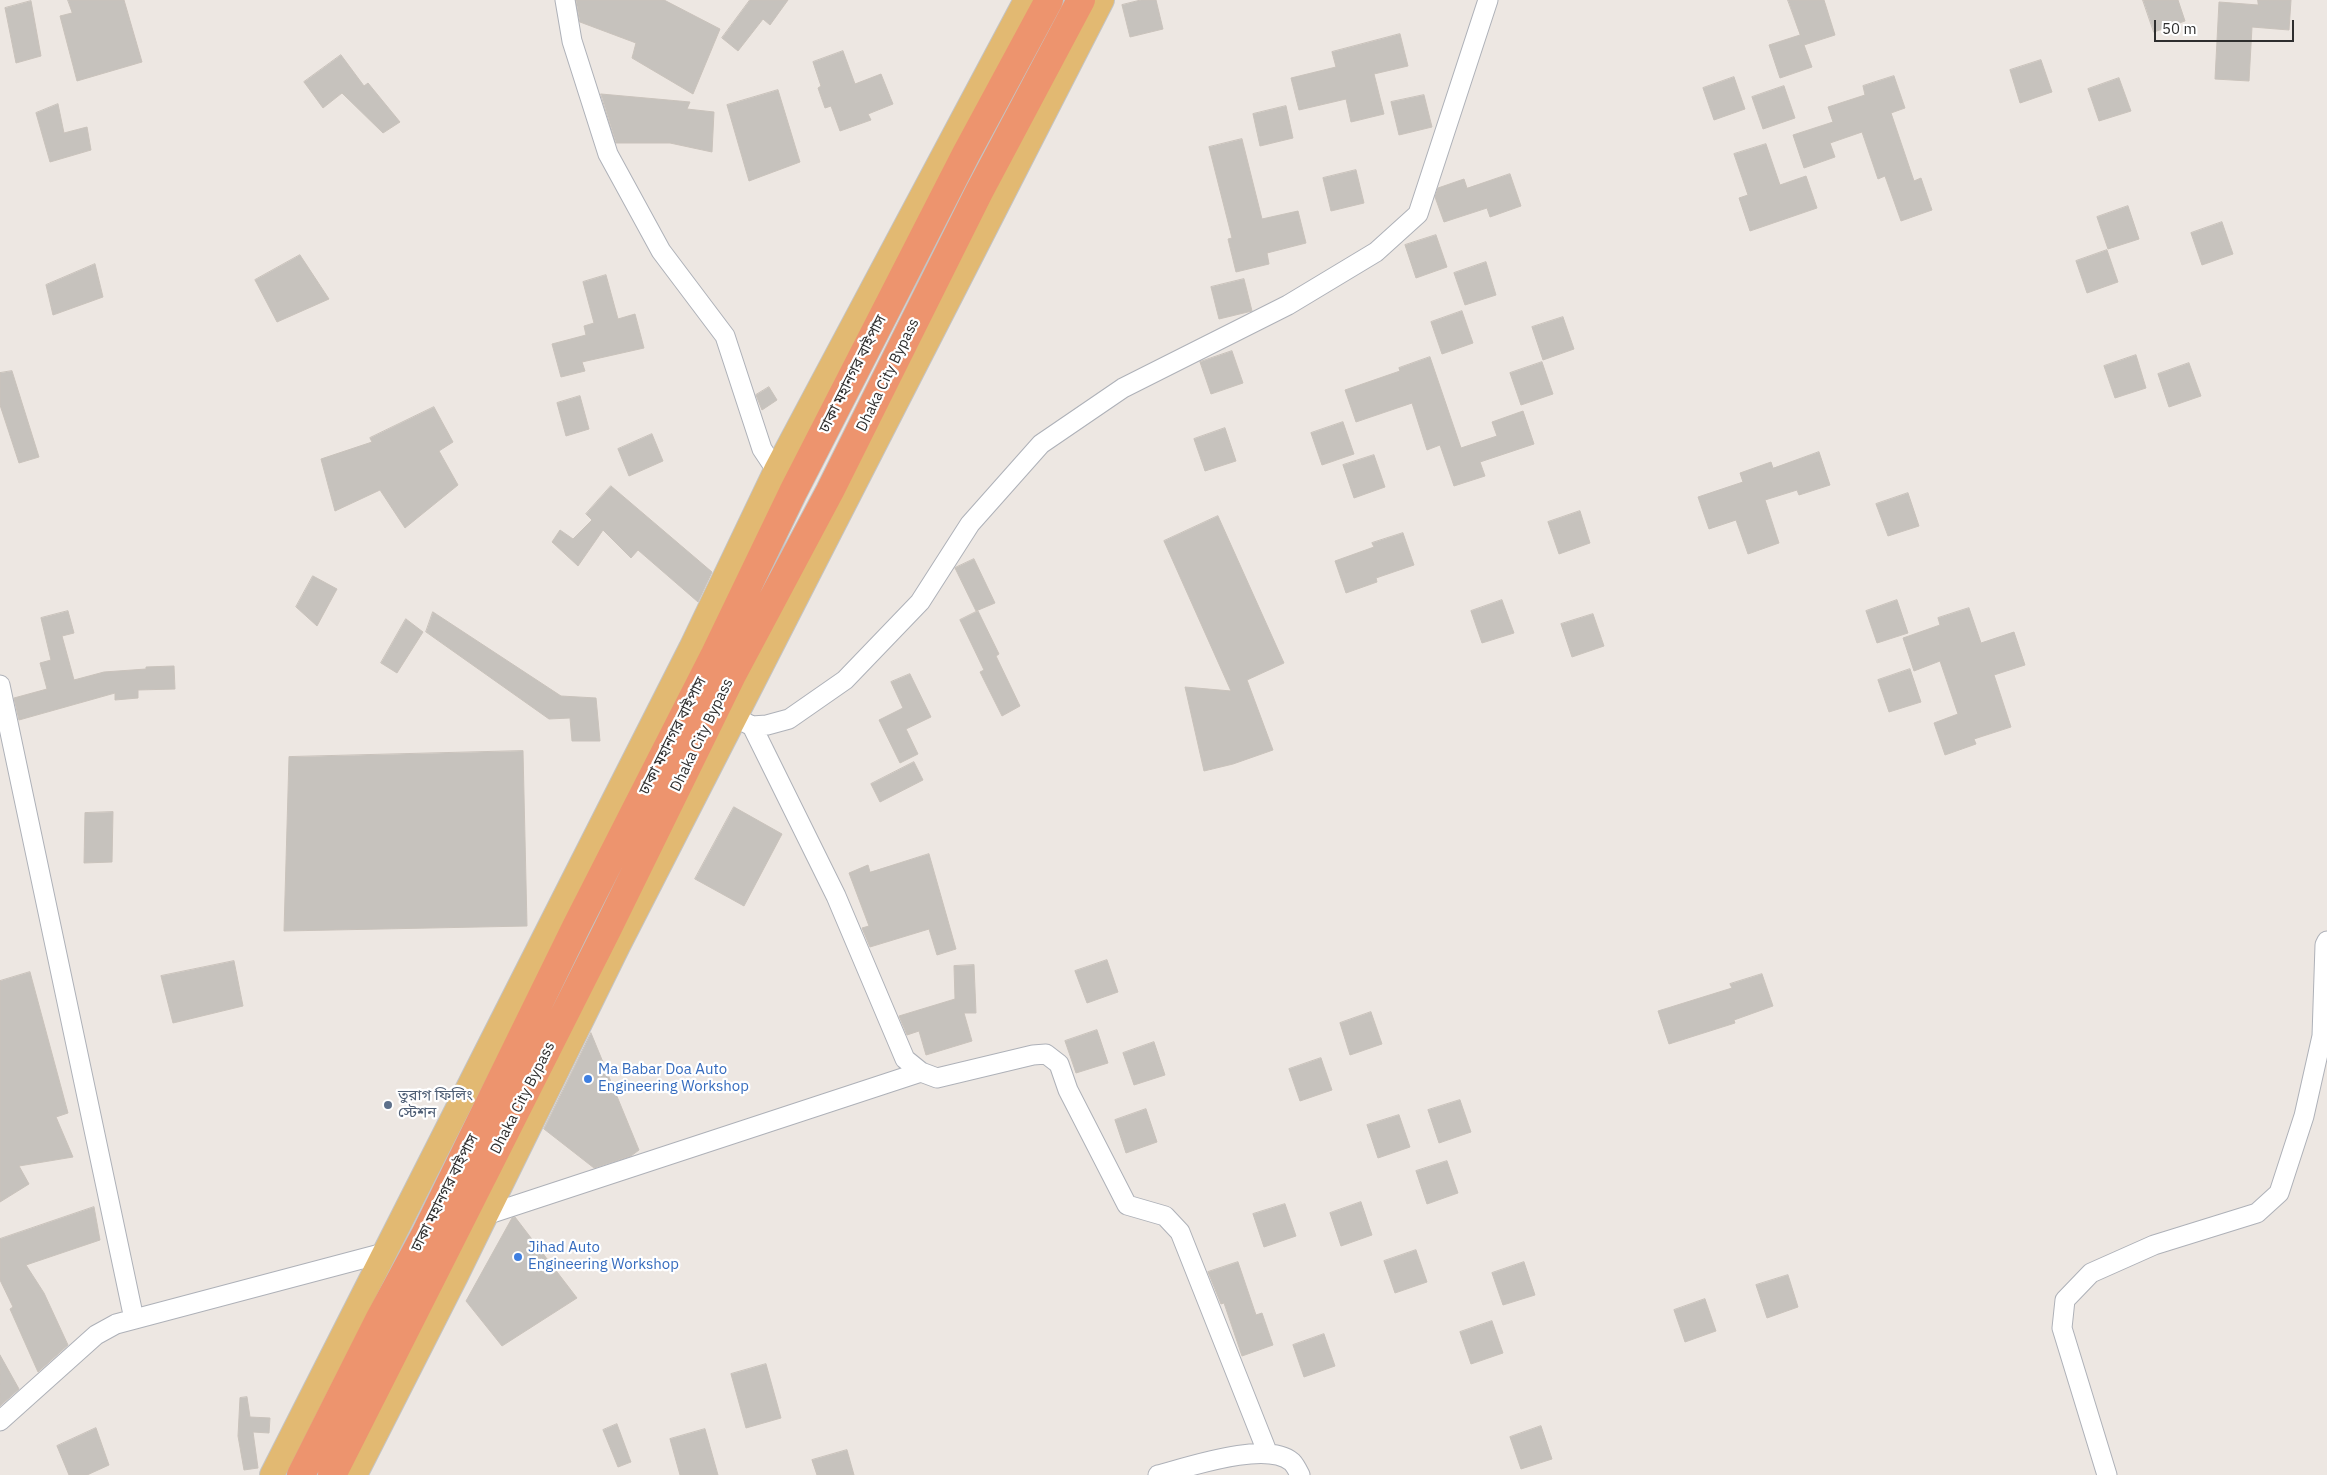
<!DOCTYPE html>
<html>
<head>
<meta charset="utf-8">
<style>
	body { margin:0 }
	#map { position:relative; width:2327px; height:1475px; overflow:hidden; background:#ede7e2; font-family:"IBM Plex Sans",sans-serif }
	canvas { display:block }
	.scale { position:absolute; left:2154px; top:20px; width:140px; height:22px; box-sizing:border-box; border:2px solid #2e2e2e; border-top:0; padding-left:6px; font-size:15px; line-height:18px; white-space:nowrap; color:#2e2e2e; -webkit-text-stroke:4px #fff; paint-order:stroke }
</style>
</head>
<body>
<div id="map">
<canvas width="2327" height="1475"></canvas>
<div class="scale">50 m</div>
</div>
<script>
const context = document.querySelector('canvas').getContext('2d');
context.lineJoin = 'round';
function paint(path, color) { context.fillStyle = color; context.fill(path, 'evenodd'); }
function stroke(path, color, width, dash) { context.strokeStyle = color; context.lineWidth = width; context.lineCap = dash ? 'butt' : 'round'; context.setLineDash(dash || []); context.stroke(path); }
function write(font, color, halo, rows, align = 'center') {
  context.font = font + ' "IBM Plex Sans","Noto Sans Bengali",sans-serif'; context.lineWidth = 4.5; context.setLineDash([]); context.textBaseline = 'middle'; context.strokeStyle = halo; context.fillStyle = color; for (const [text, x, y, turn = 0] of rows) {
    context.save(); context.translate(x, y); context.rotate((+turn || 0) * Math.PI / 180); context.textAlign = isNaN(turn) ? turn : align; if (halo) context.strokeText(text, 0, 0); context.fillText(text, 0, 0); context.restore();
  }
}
const building = new Path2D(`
	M 68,0 L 124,0 L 142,62 L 77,81 L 60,16 L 72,13 Z
	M 576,0 L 664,0 L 720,29 L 693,94 L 632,58 L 636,43 L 580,22 Z
	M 750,0 L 788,0 L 770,25 L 763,19 L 738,51 L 722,38 Z
	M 1141,0 L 1156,0 L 1163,29 L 1130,37 L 1122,5 Z
	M 1788,0 L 1824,0 L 1835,35 L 1804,45 L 1812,67 L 1780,78 L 1769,45 L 1800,35 Z
	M 2143,0 L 2178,0 L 2185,21 L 2154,32 Z
	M 2258,0 L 2291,0 L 2289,30 L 2252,27 L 2249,81 L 2215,79 L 2219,2 L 2258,5 Z
	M 31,1 L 41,56 L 16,63 L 5,8 Z
	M 1400,34 L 1408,66 L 1374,74 L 1384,114 L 1351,122 L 1346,99 L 1299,110 L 1291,78 L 1336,67 L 1332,52 Z
	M 843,51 L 855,84 L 881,74 L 893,104 L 868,114 L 871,120 L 840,131 L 831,106 L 825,108 L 818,88 L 821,86 L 813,62 Z
	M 341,55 L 364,86 L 368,83 L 400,122 L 383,133 L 342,93 L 323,108 L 304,82 Z
	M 2041,60 L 2052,92 L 2020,103 L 2010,70 Z
	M 1894,76 L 1905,108 L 1891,113 L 1914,181 L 1921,178 L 1932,210 L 1901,221 L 1885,176 L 1878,179 L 1862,132 L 1830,143 L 1835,157 L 1804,168 L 1793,135 L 1833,122 L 1828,107 L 1865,95 L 1863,86 Z
	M 1734,77 L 1745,109 L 1714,120 L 1703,88 Z
	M 2119,78 L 2131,111 L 2099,121 L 2088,89 Z
	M 1784,86 L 1795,118 L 1763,129 L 1752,97 Z
	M 778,90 L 800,162 L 749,181 L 727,105 Z
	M 601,94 L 690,102 L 687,109 L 714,112 L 712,152 L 670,143 L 616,143 Z
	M 1424,95 L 1432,127 L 1399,135 L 1391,102 Z
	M 58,104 L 64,133 L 87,127 L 91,150 L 50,162 L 36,113 Z
	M 1286,106 L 1293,138 L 1260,146 L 1253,114 Z
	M 1242,139 L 1262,219 L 1298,211 L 1306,243 L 1267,253 L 1269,264 L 1236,272 L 1228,239 L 1232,238 L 1209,147 Z
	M 1766,144 L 1780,185 L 1806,176 L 1817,208 L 1750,231 L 1739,198 L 1748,195 L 1734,154 Z
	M 1356,170 L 1364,203 L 1331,211 L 1323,178 Z
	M 1510,174 L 1521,206 L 1490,217 L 1487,208 L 1444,222 L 1435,197 L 1438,188 L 1464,179 L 1467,188 Z
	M 2128,206 L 2139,239 L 2108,249 L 2097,217 Z
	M 2222,222 L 2233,254 L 2202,265 L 2191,233 Z
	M 1436,235 L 1447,267 L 1416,278 L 1405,245 Z
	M 2107,250 L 2118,282 L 2087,293 L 2076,261 Z
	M 300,255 L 329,299 L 277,322 L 255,280 Z
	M 1486,262 L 1496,295 L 1465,305 L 1454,273 Z
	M 95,264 L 103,297 L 53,315 L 46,285 Z
	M 606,275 L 618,319 L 635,314 L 644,348 L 582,362 L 585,371 L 561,377 L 552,344 L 586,335 L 584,326 L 594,323 L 583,282 Z
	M 1244,279 L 1252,311 L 1219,319 L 1211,287 Z
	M 1462,311 L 1473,343 L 1442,354 L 1431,322 Z
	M 1563,317 L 1574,349 L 1543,360 L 1532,327 Z
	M 1232,351 L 1243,383 L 1211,394 L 1200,362 Z
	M 2136,355 L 2146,388 L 2115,398 L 2104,366 Z
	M 1430,357 L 1461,448 L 1497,436 L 1492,422 L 1523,411 L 1534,444 L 1480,462 L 1485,476 L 1454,486 L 1440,445 L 1427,450 L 1412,403 L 1356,422 L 1345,390 L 1400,371 L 1399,368 Z
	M 1542,362 L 1553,394 L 1521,405 L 1510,373 Z
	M 2189,363 L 2201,396 L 2169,407 L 2158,374 Z
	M 12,371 L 39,457 L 19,463 L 0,405 L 0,373 Z
	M 769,387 L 777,400 L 762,410 L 756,395 Z
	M 580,396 L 589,429 L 566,436 L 557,403 Z
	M 434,407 L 453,442 L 439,451 L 458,485 L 405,528 L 380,490 L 335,511 L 321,459 L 372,442 L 370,438 Z
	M 1343,422 L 1354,454 L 1322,465 L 1311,433 Z
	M 1225,428 L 1236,461 L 1205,471 L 1194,439 Z
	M 652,434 L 663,461 L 629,476 L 618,449 Z
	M 1819,452 L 1830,485 L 1799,495 L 1797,490 L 1765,500 L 1779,543 L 1748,554 L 1736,520 L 1709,529 L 1698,497 L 1743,482 L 1740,473 L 1771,462 L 1773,468 Z
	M 1374,455 L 1385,487 L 1354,498 L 1343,465 Z
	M 611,486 L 712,572 L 698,602 L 638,550 L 631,558 L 603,530 L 578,566 L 552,542 L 560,530 L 573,539 L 592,520 L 586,514 Z
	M 1908,493 L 1919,526 L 1888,536 L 1876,504 Z
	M 1580,511 L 1590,543 L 1559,554 L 1548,522 Z
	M 1218,516 L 1284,663 L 1247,680 L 1273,750 L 1233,764 L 1204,771 L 1185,687 L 1231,691 L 1164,541 Z
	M 1403,533 L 1414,565 L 1376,578 L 1377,582 L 1346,593 L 1335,561 L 1374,547 L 1372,543 Z
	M 974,559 L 995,603 L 976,611 L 955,568 Z
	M 313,576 L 337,589 L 317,626 L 296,607 Z
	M 1502,600 L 1514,633 L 1482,643 L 1471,611 Z
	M 1897,600 L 1908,633 L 1877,643 L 1866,611 Z
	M 1969,608 L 1981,643 L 2014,632 L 2025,665 L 1994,675 L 2011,727 L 1974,739 L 1976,744 L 1945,755 L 1934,723 L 1958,714 L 1940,661 L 1914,671 L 1903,638 L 1940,625 L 1938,618 Z
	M 68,611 L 74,633 L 62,636 L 74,680 L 104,672 L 146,669 L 146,667 L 174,666 L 175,689 L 138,690 L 138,698 L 115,700 L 115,693 L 19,720 L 14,698 L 47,689 L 40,663 L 51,660 L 41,618 Z
	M 978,611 L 999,654 L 996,656 L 1020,706 L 1002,716 L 980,672 L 984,670 L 960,620 Z
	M 433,612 L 561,696 L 596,698 L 600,741 L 572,741 L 570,718 L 549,719 L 426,632 Z
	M 1593,614 L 1604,646 L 1572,657 L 1561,624 Z
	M 406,619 L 423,632 L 397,673 L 381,663 Z
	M 1910,669 L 1921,702 L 1889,712 L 1878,680 Z
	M 910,674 L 931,717 L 906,729 L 918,754 L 900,763 L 879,720 L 903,708 L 891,682 Z
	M 523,751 L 527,926 L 284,931 L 289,757 Z
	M 914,762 L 923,780 L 880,802 L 871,784 Z
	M 734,807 L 782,834 L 744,906 L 695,879 Z
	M 113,812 L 112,862 L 84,863 L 85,813 Z
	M 929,854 L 956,949 L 937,955 L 929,929 L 870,947 L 862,928 L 869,926 L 849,873 L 868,865 L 870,872 Z
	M 1107,960 L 1118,992 L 1087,1003 L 1075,971 Z
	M 234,961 L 243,1006 L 173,1023 L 161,976 Z
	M 974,965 L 976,1013 L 964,1013 L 972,1041 L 926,1055 L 919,1031 L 907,1035 L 899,1016 L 955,999 L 954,966 Z
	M 30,972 L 68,1113 L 56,1117 L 73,1157 L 19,1166 L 29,1184 L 0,1202 L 0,981 Z
	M 1762,974 L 1773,1006 L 1734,1020 L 1735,1023 L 1669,1044 L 1658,1011 L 1732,988 L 1730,984 Z
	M 1371,1012 L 1382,1044 L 1350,1055 L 1340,1023 Z
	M 1097,1030 L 1108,1063 L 1076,1073 L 1065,1041 Z
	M 591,1033 L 639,1150 L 631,1156 L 594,1168 L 544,1129 Z
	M 1154,1042 L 1165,1075 L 1134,1085 L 1123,1053 Z
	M 1321,1058 L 1332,1090 L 1300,1101 L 1289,1069 Z
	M 1460,1100 L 1471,1132 L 1439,1143 L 1428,1110 Z
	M 1146,1109 L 1157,1142 L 1126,1153 L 1115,1120 Z
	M 1399,1115 L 1410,1147 L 1378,1158 L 1367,1125 Z
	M 1447,1161 L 1458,1193 L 1427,1204 L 1416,1171 Z
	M 1361,1202 L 1372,1235 L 1341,1246 L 1330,1213 Z
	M 1285,1204 L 1296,1236 L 1264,1247 L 1253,1214 Z
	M 94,1207 L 100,1240 L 26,1265 L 44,1293 L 68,1345 L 38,1372 L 10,1309 L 13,1307 L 0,1280 L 0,1239 Z
	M 515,1217 L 577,1298 L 502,1346 L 466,1301 L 512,1218 Z
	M 1416,1250 L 1427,1282 L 1395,1293 L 1384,1261 Z
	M 1238,1262 L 1256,1315 L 1262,1313 L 1273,1345 L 1242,1356 L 1224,1303 L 1221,1304 L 1208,1272 Z
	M 1524,1262 L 1535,1295 L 1503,1305 L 1492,1273 Z
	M 1788,1275 L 1798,1307 L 1767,1318 L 1756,1285 Z
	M 1705,1299 L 1716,1331 L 1685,1342 L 1674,1310 Z
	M 1492,1321 L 1503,1353 L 1471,1364 L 1460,1332 Z
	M 1324,1334 L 1335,1366 L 1304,1377 L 1293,1345 Z
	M 0,1355 L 19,1389 L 0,1406 Z
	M 766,1364 L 781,1418 L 746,1428 L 731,1374 Z
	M 247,1397 L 250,1417 L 270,1418 L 269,1433 L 253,1432 L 258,1468 L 244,1470 L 238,1436 L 240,1398 Z
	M 617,1424 L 631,1462 L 618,1467 L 603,1430 Z
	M 1541,1426 L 1552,1459 L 1521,1469 L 1510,1437 Z
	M 96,1428 L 109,1465 L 87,1475 L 69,1475 L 57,1446 Z
	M 705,1429 L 718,1475 L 680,1475 L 670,1439 Z
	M 847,1450 L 854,1475 L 817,1475 L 812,1460 Z`);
paint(building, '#c6c2bd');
stroke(building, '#c9c2bb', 1);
const minor = new Path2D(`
	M 565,0 L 572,41 L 608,154 L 661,251 L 725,336 L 762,449 L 776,470
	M 0,685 L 134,1319
	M 736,718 L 752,726 L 767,725 L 789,719 L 845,680 L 920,602 L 970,524 L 1041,444 L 1123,388 L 1288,305 L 1376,252 L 1418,214 L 1488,0
	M 752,726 L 836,896 L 905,1059 L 921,1072 L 937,1078 L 1033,1055 L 1046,1054 L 1059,1064 L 1068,1090 L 1127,1205 L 1165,1216 L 1180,1232 L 1268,1454
	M 486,1215 L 921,1072
	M 0,1421 L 96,1335 L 116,1324 L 384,1253
	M 1158,1475 C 1189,1467 1266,1440 1292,1462 C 1295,1465 1298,1471 1300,1475
	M 2107,1475 L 2062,1328 L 2065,1300 L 2091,1273 L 2154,1245 L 2257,1213 L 2279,1193 L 2304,1116 L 2322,1036 L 2325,945 L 2327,941`);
const major = new Path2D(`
	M 272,1475 L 691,648 L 776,470 L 1026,0
	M 355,1475 L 456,1276 L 618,946 L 1102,0`);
const highway = new Path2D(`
	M 301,1475 L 379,1320 L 425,1235 L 577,925 L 715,654 L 793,492 L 966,154 L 1049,0
	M 332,1475 L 607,930 L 731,677 L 830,491 L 979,192 L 1081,0`);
stroke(minor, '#aeb1b8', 21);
stroke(major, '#c4c4c4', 26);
stroke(highway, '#c4c4c4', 30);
stroke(minor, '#fff', 19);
stroke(major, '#e2b972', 24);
stroke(highway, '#ed946e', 28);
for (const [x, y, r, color] of [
	[588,1079,5,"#3f7fe0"],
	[388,1105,5,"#5c6f8a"],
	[518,1257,5,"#3f7fe0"]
]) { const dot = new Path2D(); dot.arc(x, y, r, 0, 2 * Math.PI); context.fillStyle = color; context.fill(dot); stroke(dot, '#fff', 2); }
write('15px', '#2e2e2e', '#fff', [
	["ঢাকা মহানগর বাইপাস",853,374,-63],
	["Dhaka City Bypass",888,375,-64],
	["Dhaka City Bypass",702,735,-64],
	["ঢাকা মহানগর বাইপাস",673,736,-63],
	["Dhaka City Bypass",523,1098,-63],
	["ঢাকা মহানগর বাইপাস",445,1193,-63]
]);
write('15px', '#366cbe', '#fff', [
	["Ma Babar Doa Auto",598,1070],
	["Engineering Workshop",598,1087],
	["Jihad Auto",528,1248],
	["Engineering Workshop",528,1265]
], 'left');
write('15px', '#4e5e75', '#fff', [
	["তুরাগ ফিলিং",398,1096],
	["স্টেশন",398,1113]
], 'left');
</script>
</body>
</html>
